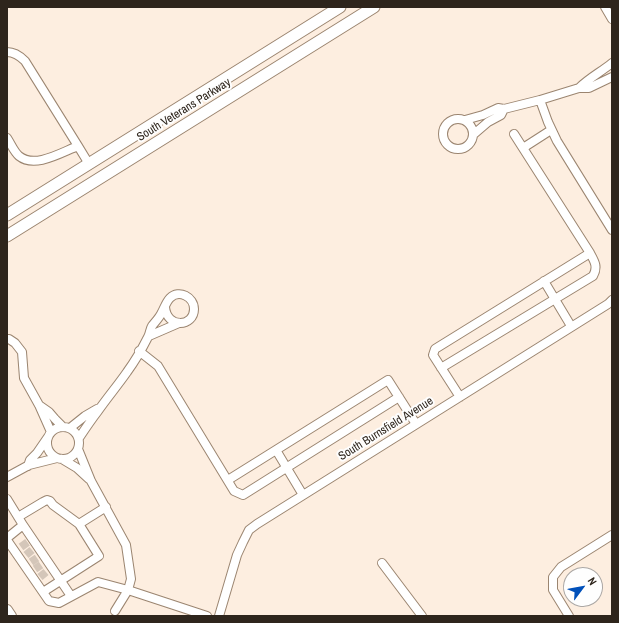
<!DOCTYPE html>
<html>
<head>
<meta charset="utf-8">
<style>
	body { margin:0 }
	#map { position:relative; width:619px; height:623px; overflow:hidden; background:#fdeee0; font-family:"Archivo Narrow",sans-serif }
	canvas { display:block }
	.frame { position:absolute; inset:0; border:8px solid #2e251c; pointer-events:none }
	.north { position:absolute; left:563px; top:567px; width:40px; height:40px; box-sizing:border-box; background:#fefefe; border:1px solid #aba7a4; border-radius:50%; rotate:58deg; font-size:11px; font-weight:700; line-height:16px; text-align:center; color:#2e251c }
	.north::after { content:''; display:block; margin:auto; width:14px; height:18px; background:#0050ba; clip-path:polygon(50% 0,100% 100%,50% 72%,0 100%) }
</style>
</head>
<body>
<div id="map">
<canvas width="619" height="623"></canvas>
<div class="frame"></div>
<div class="north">N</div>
</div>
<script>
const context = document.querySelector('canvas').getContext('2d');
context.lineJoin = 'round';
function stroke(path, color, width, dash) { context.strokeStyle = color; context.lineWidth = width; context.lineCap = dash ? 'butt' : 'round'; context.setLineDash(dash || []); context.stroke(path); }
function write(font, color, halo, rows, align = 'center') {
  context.font = font + ' "Archivo Narrow",sans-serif'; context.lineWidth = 4; context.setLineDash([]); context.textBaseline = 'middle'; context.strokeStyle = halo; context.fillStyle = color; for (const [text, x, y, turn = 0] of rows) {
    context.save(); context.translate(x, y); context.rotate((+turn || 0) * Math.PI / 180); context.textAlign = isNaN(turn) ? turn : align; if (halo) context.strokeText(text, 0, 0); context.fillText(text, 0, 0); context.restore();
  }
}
stroke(new Path2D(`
	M 21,547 L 28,542
	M 26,555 L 32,550
	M 31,562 L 37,558
	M 35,569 L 41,565
	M 40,577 L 46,572`), '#d4c6b9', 8, [8, 4]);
const minor = new Path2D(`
	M 605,7 L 612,19
	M 7,52 C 15,52 20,56 25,61 L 78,146 L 89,164
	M 579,88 C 589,78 601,72 612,63
	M 540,100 L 548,122 L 557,141 L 612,230
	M443 134a15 15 0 1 1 30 0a15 15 0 1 1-30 0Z
	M 465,120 L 483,115 L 498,108 L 504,109 L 540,100 L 579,88 L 589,88 L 612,77
	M 474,134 L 488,122 L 501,115 L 504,109
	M 7,138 C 11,144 14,152 19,156 C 35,169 62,152 78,146
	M 523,148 L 551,130
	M 544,281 L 571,326
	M 149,336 L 179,323
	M 7,339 L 9,339 L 15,343 L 22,352 L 24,378 L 39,405 L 51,432
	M 139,351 L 158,366 L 234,491 L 243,495 L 399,397
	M 441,368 L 593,276 C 598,267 595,262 590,253
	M 460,397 L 433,355 L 435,349 L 590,253 L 514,134
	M 39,405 L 49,412 L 55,419 L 63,427
	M47 443a16 16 0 1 1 32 0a16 16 0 1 1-32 0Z
	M 70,428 L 85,416 L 97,409
	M 79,438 C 85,429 91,420 98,411 C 107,398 118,385 127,372 C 135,361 142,349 148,337 C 150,334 150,329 152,326 C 155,322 159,318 161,314 C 164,309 166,302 170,298 C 179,289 194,297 194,309 C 194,327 167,329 165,307
	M 78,449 L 91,481 L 126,545 L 131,579 L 128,590 L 115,611
	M 62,459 L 77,468 L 89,479
	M 28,466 L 30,460 L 37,453 L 48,437
	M 7,477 L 29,465 L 57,458
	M 228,480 L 276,450
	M 303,495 L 276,450 L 388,380 L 416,424
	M 7,499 L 23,525 L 7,538
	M 18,517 L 43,502 L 47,500 L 50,501 L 53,505 L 79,524 L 99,556 L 43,592
	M 79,524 L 106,507
	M 23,525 L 71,596
	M 7,540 L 49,601 L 59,603 L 98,582 L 128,590 L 207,616
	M 382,563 L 422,616
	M 219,616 L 237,555 L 243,542 L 249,530 L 257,524 L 608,304 L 612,300
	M 569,616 L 553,590 L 553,577 L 561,567 L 612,535`);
const major = new Path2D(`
	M 7,610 L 11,616`);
const highway = new Path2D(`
	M 7,215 L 340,7
	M 7,236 L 374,7`);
stroke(minor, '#9b8570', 10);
stroke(major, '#9b8570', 12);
stroke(highway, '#9b8570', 13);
stroke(minor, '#fff', 8);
stroke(major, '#fff', 10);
stroke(highway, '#fff', 11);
write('12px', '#2e251c', '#fefefe', [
	["South Veterans Parkway",184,110,-32],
	["South Burnsfield Avenue",386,429,-32]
]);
</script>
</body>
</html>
